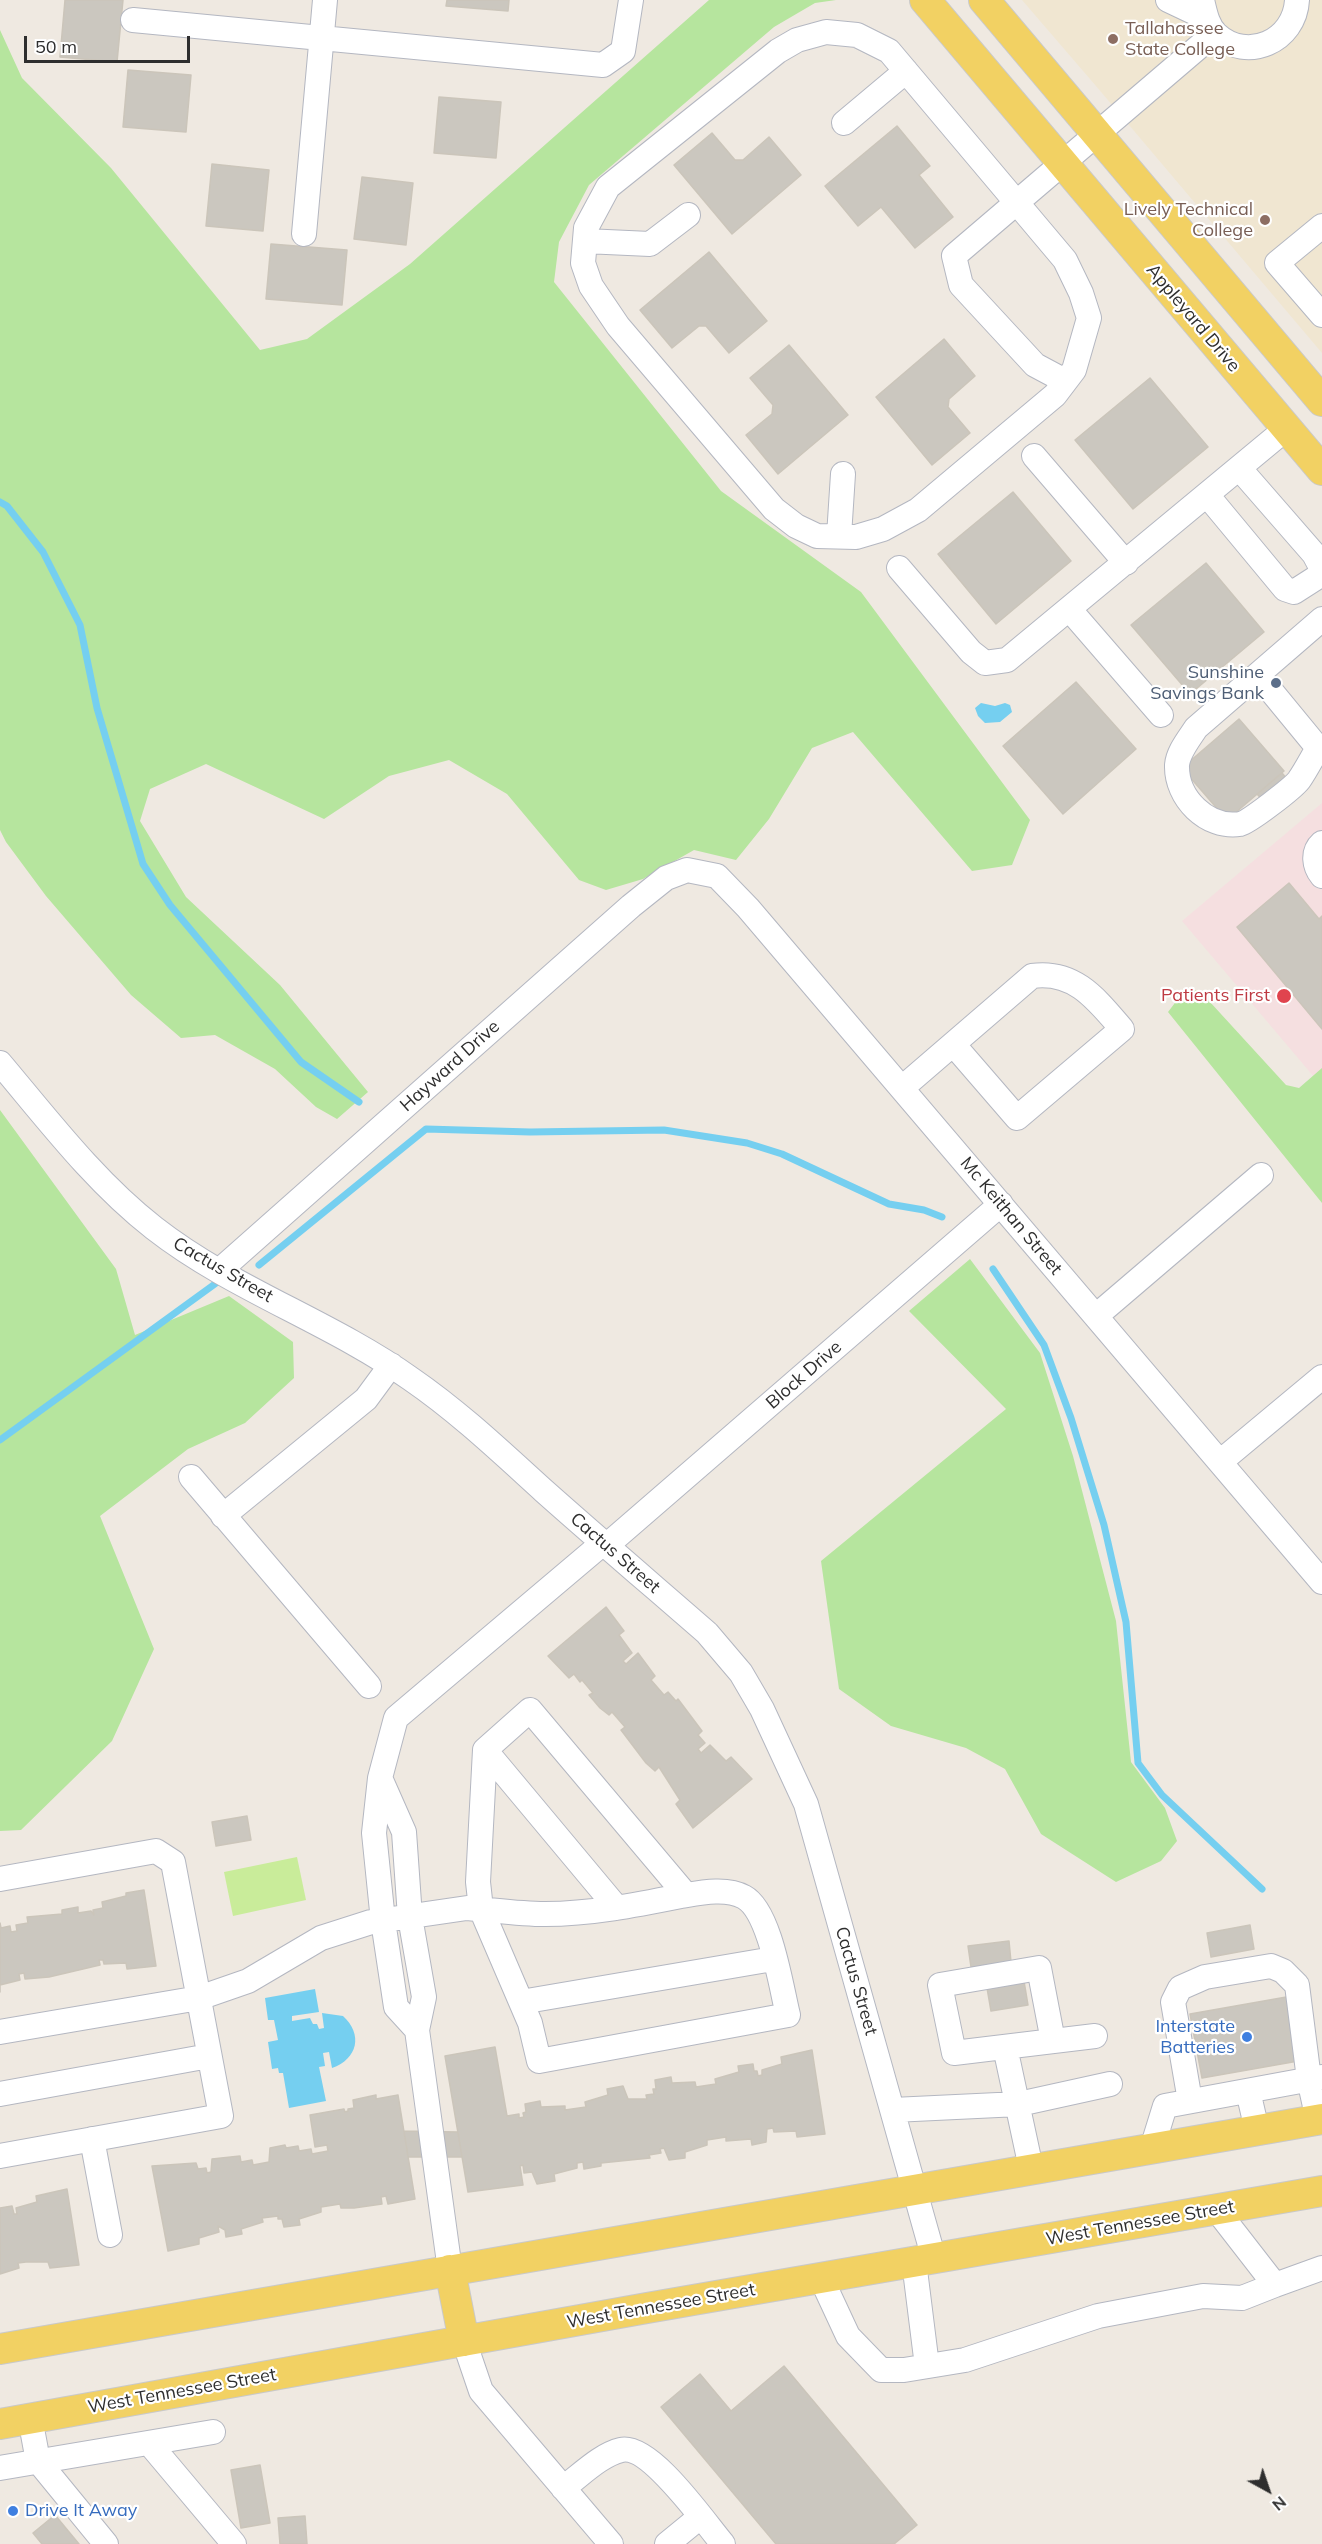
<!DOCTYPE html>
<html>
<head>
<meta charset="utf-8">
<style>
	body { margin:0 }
	#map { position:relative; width:1322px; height:2544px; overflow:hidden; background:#efe9e1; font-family:Mulish,sans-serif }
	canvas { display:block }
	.north { position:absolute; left:1238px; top:2460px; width:60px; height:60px; -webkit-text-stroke:4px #fff; paint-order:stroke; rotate:140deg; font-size:16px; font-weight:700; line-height:24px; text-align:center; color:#2e2e2e }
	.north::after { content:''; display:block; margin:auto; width:21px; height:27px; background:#2e2e2e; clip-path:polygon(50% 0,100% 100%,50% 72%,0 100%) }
	.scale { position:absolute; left:24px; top:36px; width:166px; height:27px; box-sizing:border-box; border:3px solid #2e2e2e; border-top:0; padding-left:8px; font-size:18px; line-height:21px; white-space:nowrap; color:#2e2e2e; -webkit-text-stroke:4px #fff; paint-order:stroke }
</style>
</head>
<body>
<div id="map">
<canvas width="1322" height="2544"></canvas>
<div class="north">N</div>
<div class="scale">50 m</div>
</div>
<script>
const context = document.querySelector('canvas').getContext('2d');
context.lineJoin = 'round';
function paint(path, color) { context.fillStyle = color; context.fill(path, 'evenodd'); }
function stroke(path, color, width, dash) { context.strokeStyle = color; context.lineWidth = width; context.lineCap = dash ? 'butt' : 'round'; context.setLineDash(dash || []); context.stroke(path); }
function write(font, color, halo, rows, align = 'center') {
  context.font = font + ' Mulish,sans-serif'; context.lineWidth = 4.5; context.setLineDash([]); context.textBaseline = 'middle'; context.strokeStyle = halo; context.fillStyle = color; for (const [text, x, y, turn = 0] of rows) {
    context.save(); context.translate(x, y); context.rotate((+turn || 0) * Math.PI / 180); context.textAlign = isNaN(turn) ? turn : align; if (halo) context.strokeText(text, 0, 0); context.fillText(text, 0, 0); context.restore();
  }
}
paint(new Path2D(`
	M 1022,0 L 1322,0 L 1322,353 L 1096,86 Z`), '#f0e6d1');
paint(new Path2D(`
	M 1322,803 L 1322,1071 L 1314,1077 L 1182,921 Z`), '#f5dfe0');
paint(new Path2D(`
	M 709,0 L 836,0 L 815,3 L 774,27 L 589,185 L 559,242 L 554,282 L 721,491 L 861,592 L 1030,820 L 1012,865 L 972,871 L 853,732 L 812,748 L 769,819 L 736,860 L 694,850 L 643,879 L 606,890 L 579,880 L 507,794 L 449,760 L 389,776 L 324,819 L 206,764 L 150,789 L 140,821 L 186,897 L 280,985 L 368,1092 L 337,1119 L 316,1107 L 275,1069 L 215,1035 L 181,1038 L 131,995 L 46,896 L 6,842 L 0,830 L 0,30 L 22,78 L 111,168 L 260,350 L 307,339 L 410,264 Z
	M 1199,990 L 1286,1085 L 1299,1088 L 1322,1068 L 1322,1203 L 1168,1012 L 1184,991 Z
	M 0,1110 L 116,1269 L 135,1335 L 229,1296 L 293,1342 L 294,1378 L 245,1423 L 188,1449 L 100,1516 L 154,1649 L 112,1741 L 21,1830 L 0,1831 Z
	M 970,1259 L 1040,1353 L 1073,1456 L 1116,1621 L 1131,1762 L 1165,1808 L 1177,1841 L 1161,1861 L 1116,1882 L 1041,1834 L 1005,1769 L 966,1748 L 891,1726 L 839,1689 L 821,1561 L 1006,1409 L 909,1311 Z`), '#b6e59e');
paint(new Path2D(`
	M 297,1857 L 306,1900 L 233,1916 L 224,1872 Z`), '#c9ec9a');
paint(new Path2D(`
	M 981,703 L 995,706 L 1005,703 L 1010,705 L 1012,712 L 1000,722 L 985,723 L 978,716 L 975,708 Z
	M 315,1989 L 319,2012 L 292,2016 L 292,2021 L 310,2018 L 313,2024 L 317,2024 L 319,2029 L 324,2028 L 322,2013 L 343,2016 C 363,2034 358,2059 332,2068 L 329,2052 L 323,2053 L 325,2066 L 319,2067 L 326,2101 L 289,2108 L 283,2073 L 279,2073 L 278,2068 L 272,2069 L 268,2042 L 278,2040 L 274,2020 L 268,2020 L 265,1998 Z`), '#75cff0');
stroke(new Path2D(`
	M 0,502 L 7,506 L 43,552 L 80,625 L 97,708 L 143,864 L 170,905 L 301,1062 L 359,1102
	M 259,1265 L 426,1129 L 530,1132 L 664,1130 L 747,1143 L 782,1154 L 889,1204 L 924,1210 L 942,1217
	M 993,1269 L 1044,1345 L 1071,1418 L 1104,1525 L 1126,1622 L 1138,1763 L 1162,1795 L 1262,1889
	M 0,1440 L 219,1281`), '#75cff0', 7);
const building = new Path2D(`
	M 65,0 L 123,0 L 117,62 L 60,57 Z
	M 447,0 L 509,0 L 508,11 L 446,6 Z
	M 128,70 L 191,75 L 186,132 L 123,127 Z
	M 439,97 L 501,102 L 496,158 L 434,153 Z
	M 897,126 L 930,166 L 919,175 L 953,217 L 915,248 L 881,207 L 858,226 L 825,186 Z
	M 712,133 L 735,160 L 743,160 L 769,137 L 801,175 L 732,234 L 674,165 Z
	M 212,164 L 269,170 L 263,231 L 206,226 Z
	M 362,177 L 413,183 L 406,245 L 354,239 Z
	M 271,244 L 347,250 L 342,305 L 266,299 Z
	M 709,252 L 767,321 L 729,353 L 706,326 L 699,326 L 672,348 L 640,310 Z
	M 944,339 L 975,376 L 949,399 L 948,407 L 970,433 L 932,465 L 876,397 Z
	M 789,345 L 848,415 L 778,474 L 746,435 L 772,414 L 773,405 L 750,378 Z
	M 1150,378 L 1208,447 L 1133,509 L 1075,440 Z
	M 1013,492 L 1071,561 L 996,624 L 938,554 Z
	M 1206,563 L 1264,632 L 1190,694 L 1131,625 Z
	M 1076,682 L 1136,749 L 1063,814 L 1003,746 Z
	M 1239,719 L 1284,771 L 1227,820 L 1182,768 Z
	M 1282,773 L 1299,793 L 1275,814 L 1257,794 Z
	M 1289,883 L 1319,919 L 1322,916 L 1322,1029 L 1237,927 Z
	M 606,1607 L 624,1631 L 619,1635 L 632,1653 L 623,1661 L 626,1664 L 638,1653 L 655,1676 L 651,1680 L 664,1695 L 668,1692 L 676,1701 L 678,1699 L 702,1731 L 698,1735 L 705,1743 L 698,1749 L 701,1753 L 710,1745 L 726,1761 L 731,1757 L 752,1779 L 693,1828 L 676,1804 L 680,1800 L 659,1767 L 655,1771 L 646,1763 L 621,1730 L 625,1727 L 612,1712 L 609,1715 L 600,1708 L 589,1695 L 593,1693 L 582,1680 L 580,1682 L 574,1674 L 569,1678 L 548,1656 Z
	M 247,1816 L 251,1840 L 216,1846 L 212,1822 Z
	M 144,1890 L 156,1966 L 127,1969 L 126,1963 L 104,1964 L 103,1960 L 99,1960 L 100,1965 L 49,1977 L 25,1979 L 24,1973 L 19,1974 L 20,1980 L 0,1985 L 0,1992 L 0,1923 L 1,1928 L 10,1926 L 11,1932 L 17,1931 L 16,1925 L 28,1923 L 27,1917 L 62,1914 L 62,1910 L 78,1907 L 78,1913 L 91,1911 L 94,1915 L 93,1910 L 103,1908 L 102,1902 L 126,1896 L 126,1893 Z
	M 1250,1925 L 1254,1949 L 1211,1957 L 1207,1933 Z
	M 1009,1941 L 1011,1962 L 971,1967 L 968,1946 Z
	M 1023,1975 L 1028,2005 L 991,2011 L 986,1982 Z
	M 1292,1996 L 1304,2060 L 1202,2078 L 1190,2014 Z
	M 495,2047 L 507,2116 L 519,2114 L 519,2118 L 524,2117 L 523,2113 L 526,2112 L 525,2104 L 540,2101 L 541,2107 L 565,2106 L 565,2110 L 586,2107 L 585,2102 L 608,2095 L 607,2089 L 623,2086 L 628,2099 L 647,2099 L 646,2095 L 654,2094 L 653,2089 L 656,2089 L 655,2080 L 671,2077 L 672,2083 L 695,2082 L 696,2087 L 716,2084 L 715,2079 L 739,2072 L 738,2066 L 753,2064 L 754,2071 L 757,2071 L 758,2076 L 762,2075 L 762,2070 L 782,2064 L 781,2057 L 812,2050 L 825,2134 L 797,2137 L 796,2131 L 774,2132 L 773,2128 L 767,2129 L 766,2142 L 752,2145 L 751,2139 L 726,2141 L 726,2137 L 707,2140 L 707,2145 L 685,2152 L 685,2158 L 669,2160 L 664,2148 L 660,2149 L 661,2153 L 649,2155 L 650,2158 L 601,2163 L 601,2166 L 584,2169 L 583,2162 L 577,2163 L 577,2168 L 554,2174 L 555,2181 L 537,2184 L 532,2172 L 524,2173 L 523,2165 L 520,2166 L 523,2185 L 468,2192 L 445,2056 Z
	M 376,2095 L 376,2099 L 398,2095 L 415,2199 L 388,2204 L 386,2196 L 381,2197 L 382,2204 L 354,2208 L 341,2208 L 340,2204 L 321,2207 L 321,2212 L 299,2219 L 300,2225 L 284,2227 L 282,2219 L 278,2219 L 278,2216 L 262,2218 L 263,2222 L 241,2229 L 242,2234 L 226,2237 L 225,2230 L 218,2226 L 219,2232 L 199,2238 L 199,2244 L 168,2251 L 152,2166 L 196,2163 L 198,2169 L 206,2168 L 207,2173 L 211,2172 L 212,2159 L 240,2156 L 241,2162 L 252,2160 L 253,2165 L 269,2162 L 270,2148 L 285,2145 L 286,2148 L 298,2146 L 299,2151 L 311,2149 L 312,2154 L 328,2151 L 327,2145 L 315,2147 L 310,2115 L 344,2109 L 345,2112 L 348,2111 L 348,2109 L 354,2108 L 353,2100 Z
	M 404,2131 L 458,2132 L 462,2157 L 408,2157 Z
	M 67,2189 L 79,2265 L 50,2268 L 48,2262 L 26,2262 L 18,2263 L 19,2268 L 0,2274 L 0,2208 L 12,2206 L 14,2214 L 17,2214 L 16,2208 L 37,2202 L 36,2196 Z
	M 784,2366 L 917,2525 L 894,2544 L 776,2544 L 661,2407 L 700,2374 L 731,2411 Z
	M 260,2465 L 270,2523 L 241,2528 L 231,2470 Z
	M 55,2515 L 79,2544 L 42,2544 L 33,2533 Z
	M 305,2516 L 307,2544 L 280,2544 L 278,2518 Z`);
paint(building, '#cbc7bf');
stroke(building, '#cbc5ba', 1.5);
const minor = new Path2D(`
	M 1168,0 L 1206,18
	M 1202,0 C 1205,12 1207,25 1216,34 C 1247,63 1295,41 1297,0
	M 133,20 L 603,65 L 623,51 L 631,0
	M 826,32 L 857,35 L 889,51 L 1065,260 L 1081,293 L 1089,318 L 1074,370 L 1055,395 L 918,510 L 883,529 L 856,537 L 817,536 L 796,526 L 774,509 L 618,326 L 591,286 L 583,263 L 586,228 L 608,187 L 778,51 L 797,40 Z
	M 844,123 L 906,71
	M 1322,226 L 1277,263 L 1322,315
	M 304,234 L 325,0
	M 585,241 L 650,244 L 688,215
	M 1065,381 L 1035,365 L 961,285 L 954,256 L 1215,33
	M 1034,456 L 1126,563
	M 1239,468 L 1314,554 L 1322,569
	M 1207,495 L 1285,589 L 1294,592 L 1322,574
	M 839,536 L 843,474
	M 899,568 L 971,652 L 985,663 L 1007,660 L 1287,428
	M 1070,610 L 1161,715
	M 1322,619 L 1196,728 C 1189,739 1178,752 1177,765 C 1176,798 1207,829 1240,824 C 1249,822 1293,788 1299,780 C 1306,770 1312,758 1318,748 L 1322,747
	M 1258,675 L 1318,748
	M 1322,843 C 1312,852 1314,866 1322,876
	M 0,1063 C 48,1120 95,1182 154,1228 C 232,1289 329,1321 411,1379 C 459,1412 501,1452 544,1491 C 598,1539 653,1586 707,1633 L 741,1673 L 762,1709 L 806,1804 L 934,2259
	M 902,1088 L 1032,976 C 1075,970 1097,1000 1122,1029 L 1017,1118 L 953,1044
	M 219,1271 L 631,906 L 666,878 L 687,870 L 717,876 L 748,908 L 1322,1582
	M 1096,1316 L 1261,1175
	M 1220,1462 L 1322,1377
	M 191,1477 L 369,1686
	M 223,1516 L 366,1399 L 391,1365
	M 606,1546 L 1001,1204
	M 485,1750 L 617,1908
	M 381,1780 L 404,1832 L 410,1917 L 424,1997 L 417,2030 L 450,2270
	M 0,1879 L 156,1851 L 173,1862 L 221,2116 L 0,2156
	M 521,2002 L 773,1959
	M 417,2030 L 396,2007 L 383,1921 L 374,1833 L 380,1778 L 396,1718 L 603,1543
	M 0,2032 L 199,1998 L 248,1981 L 321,1938 L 371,1922 L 467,1908 C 493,1910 519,1914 545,1914 C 591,1914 636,1905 681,1896 C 699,1893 726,1887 744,1897 C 770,1911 781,1987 788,2015 L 539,2061 L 530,2023 L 481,1909 L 478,1882 L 485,1750 L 530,1710 L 686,1895
	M 1053,2041 L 1039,1968 L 940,1985 L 954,2053 C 1001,2047 1048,2042 1095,2036
	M 1005,2047 L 1031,2168
	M 1248,2091 L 1257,2130
	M 0,2094 L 209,2056
	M 1190,2101 L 1173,2002 L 1180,1988 L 1205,1977 L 1271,1966 L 1283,1971 L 1297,1985 L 1309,2079 L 1318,2120
	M 893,2110 L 1019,2104 L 1110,2084
	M 92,2139 L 110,2235
	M 1152,2148 L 1165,2106 L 1322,2077
	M 1216,2209 L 1275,2285 L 1322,2268
	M 914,2262 L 927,2366
	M 821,2278 L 848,2336 L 881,2370 L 904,2370 L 965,2360 L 1098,2316 L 1203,2296 L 1242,2298 L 1275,2285
	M 464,2341 L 481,2391 L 611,2544
	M 30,2418 L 38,2461 L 106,2544
	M 149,2443 L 234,2544
	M 0,2468 L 213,2432
	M 563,2488 C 580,2476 600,2455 621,2450 C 650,2443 705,2523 723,2544
	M 667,2544 L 700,2517`);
const major = new Path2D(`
	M 925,0 L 1322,470
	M 984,0 L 1322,401
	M 450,2270 L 464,2341
	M 0,2349 L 1322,2119
	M 0,2424 L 647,2308 L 1322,2191`);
stroke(minor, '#b4b7c1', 26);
stroke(major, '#c9c9c9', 32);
stroke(minor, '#fff', 24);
stroke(major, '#f2d163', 30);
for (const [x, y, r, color] of [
	[1113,39,6,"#8d6e63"],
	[1265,220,6,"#8d6e63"],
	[1276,683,6,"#5c6f8a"],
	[1284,996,8,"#e0444e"],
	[1247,2037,6,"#3f7fe0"],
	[13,2511,6,"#3f7fe0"]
]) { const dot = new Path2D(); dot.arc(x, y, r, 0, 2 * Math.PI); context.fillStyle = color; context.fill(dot); stroke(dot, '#fff', 2); }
write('18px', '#785e54', '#fff', [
	["Tallahassee",1125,29],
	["State College",1125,50],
	["Lively Technical",1253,210,"right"],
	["College",1253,231,"right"]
], 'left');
write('18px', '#2e2e2e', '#fff', [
	["Appleyard Drive",1193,318,50],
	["Hayward Drive",450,1066,-42],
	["Mc Keithan Street",1011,1216,50],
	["Cactus Street",223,1270,30],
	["Block Drive",804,1375,-41],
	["Cactus Street",615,1553,41],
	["Cactus Street",856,1981,74],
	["West Tennessee Street",1140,2223,-10],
	["West Tennessee Street",661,2306,-10],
	["West Tennessee Street",182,2391,-10]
]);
write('18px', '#4e5e75', '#fff', [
	["Sunshine",1264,673],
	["Savings Bank",1264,694]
], 'right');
write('18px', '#be3a42', '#fff', [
	["Patients First",1270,996]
], 'right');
write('18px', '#366cbe', '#fff', [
	["Interstate",1235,2027],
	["Batteries",1235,2048],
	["Drive It Away",25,2511,"left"]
], 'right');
</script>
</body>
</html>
